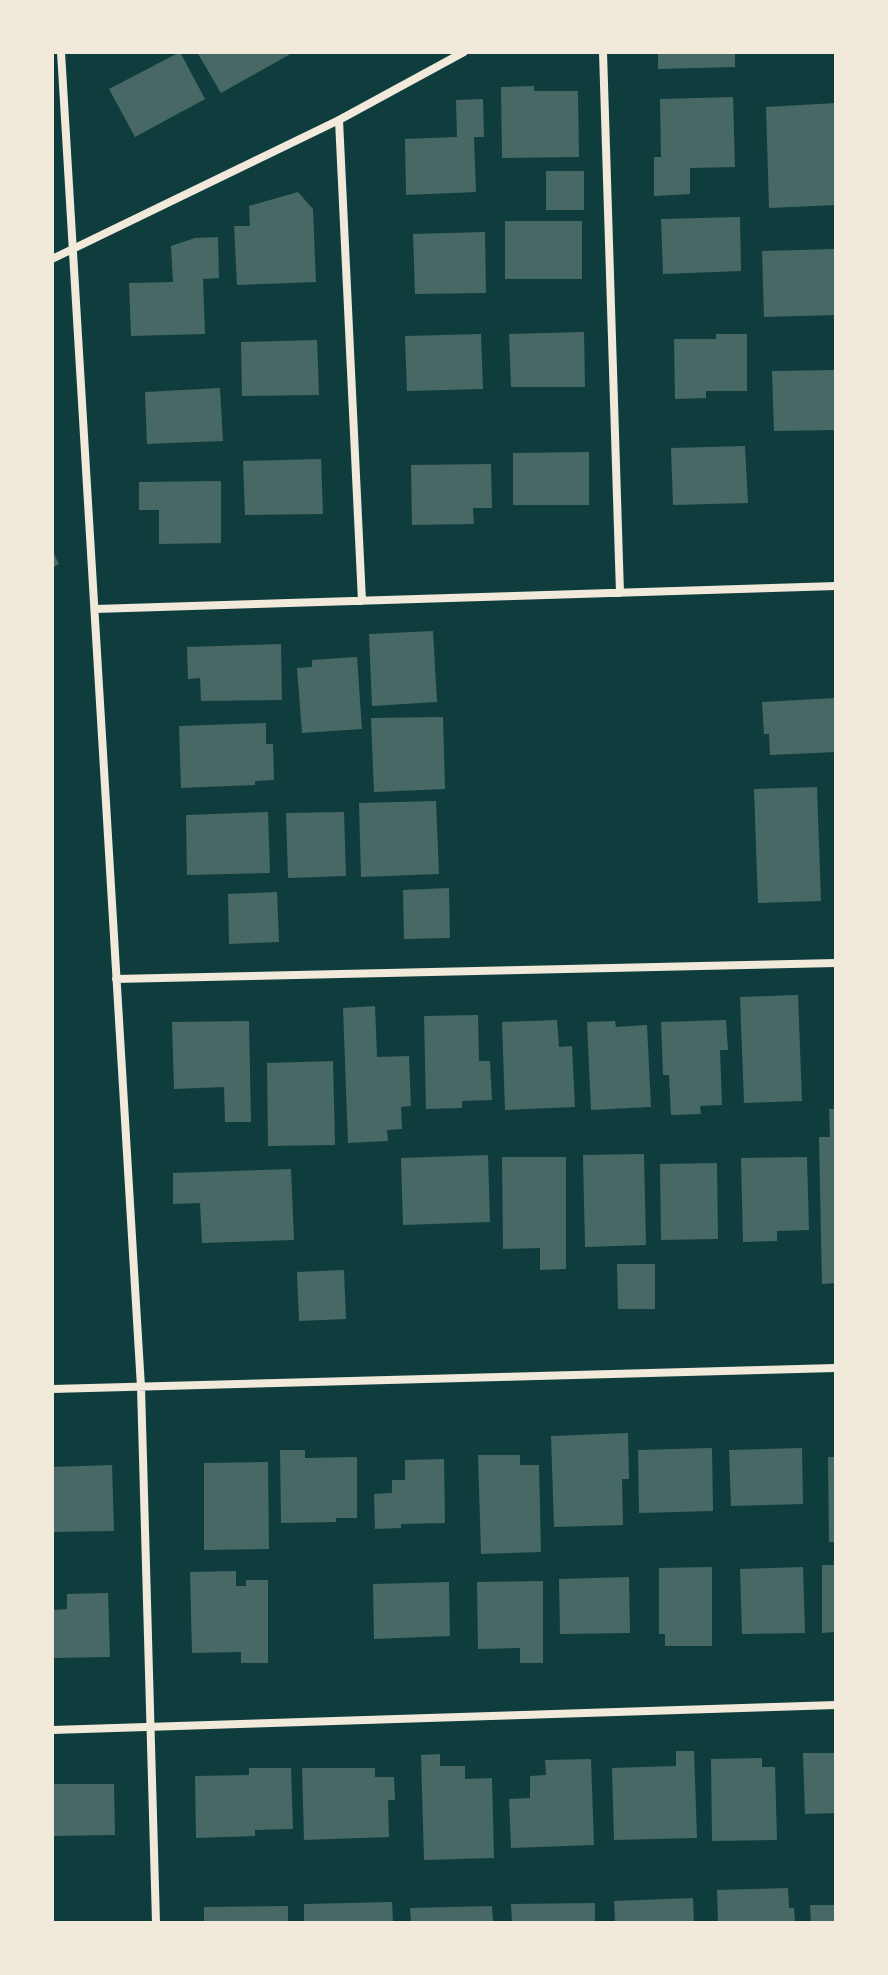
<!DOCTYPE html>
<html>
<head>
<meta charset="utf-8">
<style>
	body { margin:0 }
	#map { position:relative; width:888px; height:1975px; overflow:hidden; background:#0f3d3e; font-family:"PT Sans Narrow",sans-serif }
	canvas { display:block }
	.frame { position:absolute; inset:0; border:54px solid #f1e9da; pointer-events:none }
</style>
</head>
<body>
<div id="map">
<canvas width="888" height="1975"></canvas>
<div class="frame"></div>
</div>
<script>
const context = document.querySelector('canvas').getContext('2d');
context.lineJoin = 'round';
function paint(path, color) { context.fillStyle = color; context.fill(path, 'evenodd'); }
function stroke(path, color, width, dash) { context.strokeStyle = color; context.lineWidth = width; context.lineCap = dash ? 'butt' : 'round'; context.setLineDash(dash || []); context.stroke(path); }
paint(new Path2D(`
	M 180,52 L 205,99 L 135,137 L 109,89 Z
	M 197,52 L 294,52 L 221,93 Z
	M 658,52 L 735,52 L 735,67 L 658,69 Z
	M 534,86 L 534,91 L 578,91 L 579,157 L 502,158 L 501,87 Z
	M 733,97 L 735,167 L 690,168 L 690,194 L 654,196 L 654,157 L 661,157 L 660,99 Z
	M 483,99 L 484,137 L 474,137 L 476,192 L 406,195 L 405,139 L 457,137 L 456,100 Z
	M 836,103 L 836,205 L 769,208 L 766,107 Z
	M 546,171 L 584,171 L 584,210 L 546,210 Z
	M 298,192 L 313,209 L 316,282 L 237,285 L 234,226 L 250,226 L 249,206 Z
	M 740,217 L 741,271 L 663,274 L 661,219 Z
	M 505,221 L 582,221 L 582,279 L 505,279 Z
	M 485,232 L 486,293 L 415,294 L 413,234 Z
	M 218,237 L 219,278 L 203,279 L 205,334 L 131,336 L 129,283 L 173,282 L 171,246 L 195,238 Z
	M 836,249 L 836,315 L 764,317 L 762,251 Z
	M 584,332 L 585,387 L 511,387 L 509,334 Z
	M 481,334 L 483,389 L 407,391 L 405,336 Z
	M 716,334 L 747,334 L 747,391 L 706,391 L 706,398 L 675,399 L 674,339 L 716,339 Z
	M 317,340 L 319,395 L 242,396 L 241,342 Z
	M 836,370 L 836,430 L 774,431 L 772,371 Z
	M 220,388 L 223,441 L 147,444 L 145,392 Z
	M 745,446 L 748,503 L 673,505 L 671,448 Z
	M 589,452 L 589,505 L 513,505 L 513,453 Z
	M 321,459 L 323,514 L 245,515 L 243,461 Z
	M 491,464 L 492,508 L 473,508 L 474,524 L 412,525 L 411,465 Z
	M 221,481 L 221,543 L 159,544 L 159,510 L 139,510 L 139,482 Z
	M 52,550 L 59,564 L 52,568 Z
	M 433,631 L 437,702 L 372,706 L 369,634 Z
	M 281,644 L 282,700 L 201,701 L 200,678 L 188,679 L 187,647 Z
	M 357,657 L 362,729 L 302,733 L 297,668 L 312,667 L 312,660 Z
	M 836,698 L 836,752 L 770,755 L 769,734 L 764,734 L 762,702 Z
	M 443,717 L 445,789 L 374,792 L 371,718 Z
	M 266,723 L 266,744 L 273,744 L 274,780 L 255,781 L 255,785 L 181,788 L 179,726 Z
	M 817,787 L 821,901 L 758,903 L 754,789 Z
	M 436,801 L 439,874 L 361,877 L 359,803 Z
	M 268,812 L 270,873 L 187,875 L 186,815 Z
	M 344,812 L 346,876 L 288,878 L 286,813 Z
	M 449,888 L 450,938 L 404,939 L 403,890 Z
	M 277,892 L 279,942 L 229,944 L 228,894 Z
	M 798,995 L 802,1101 L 744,1103 L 740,997 Z
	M 375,1006 L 377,1057 L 409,1056 L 411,1106 L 401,1107 L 402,1129 L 387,1130 L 388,1141 L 348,1143 L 343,1008 Z
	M 478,1015 L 479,1061 L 490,1061 L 492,1100 L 462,1101 L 462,1108 L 426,1109 L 424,1016 Z
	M 557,1020 L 559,1047 L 572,1046 L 575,1107 L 505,1110 L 502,1022 Z
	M 726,1020 L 728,1050 L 720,1050 L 722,1105 L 700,1106 L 701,1114 L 671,1115 L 669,1075 L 663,1075 L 661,1022 Z
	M 249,1021 L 251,1122 L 225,1122 L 224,1087 L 174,1089 L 172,1022 Z
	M 615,1021 L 616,1027 L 647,1025 L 651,1107 L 591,1110 L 587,1022 Z
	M 333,1061 L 335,1145 L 268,1146 L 267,1063 Z
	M 829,1109 L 836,1109 L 836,1283 L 822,1284 L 819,1137 L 830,1137 Z
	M 644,1154 L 646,1245 L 585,1247 L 583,1155 Z
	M 488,1155 L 490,1222 L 403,1225 L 401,1158 Z
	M 502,1157 L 566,1157 L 566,1269 L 540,1270 L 540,1248 L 503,1249 Z
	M 807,1157 L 809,1230 L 777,1231 L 777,1241 L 743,1242 L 741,1158 Z
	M 717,1163 L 718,1239 L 661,1240 L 660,1164 Z
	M 291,1169 L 294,1240 L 202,1243 L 200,1203 L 173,1204 L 173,1173 Z
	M 617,1264 L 655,1264 L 655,1309 L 618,1309 Z
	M 344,1270 L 346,1319 L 299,1321 L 297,1272 Z
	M 628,1433 L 629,1479 L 622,1479 L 623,1525 L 554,1527 L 551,1436 Z
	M 712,1448 L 713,1511 L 639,1513 L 638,1450 Z
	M 802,1448 L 803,1504 L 731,1506 L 729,1450 Z
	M 280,1450 L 305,1450 L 305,1458 L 357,1457 L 357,1518 L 336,1518 L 336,1522 L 281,1523 Z
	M 478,1455 L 520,1455 L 520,1465 L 539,1465 L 541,1552 L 481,1554 Z
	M 828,1457 L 836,1457 L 836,1542 L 829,1542 Z
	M 444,1459 L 445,1523 L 401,1524 L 401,1528 L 375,1529 L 374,1494 L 392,1493 L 392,1480 L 405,1480 L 405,1460 Z
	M 268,1462 L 269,1549 L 204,1550 L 204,1463 Z
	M 112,1465 L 114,1531 L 52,1532 L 52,1467 Z
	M 822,1565 L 836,1565 L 836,1632 L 822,1633 Z
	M 712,1567 L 712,1646 L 665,1646 L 665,1634 L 659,1634 L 659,1568 Z
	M 803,1567 L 805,1633 L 742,1634 L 740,1569 Z
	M 236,1571 L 236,1586 L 246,1586 L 246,1580 L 268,1580 L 268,1663 L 241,1663 L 241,1652 L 192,1653 L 190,1572 Z
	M 629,1577 L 630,1633 L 560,1634 L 559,1579 Z
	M 543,1581 L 543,1663 L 520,1663 L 520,1648 L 478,1649 L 477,1582 Z
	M 449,1582 L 450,1636 L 374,1639 L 373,1584 Z
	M 108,1593 L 110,1657 L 52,1658 L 52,1610 L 67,1609 L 67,1594 Z
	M 676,1751 L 694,1751 L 697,1838 L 614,1840 L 612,1768 L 676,1766 Z
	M 803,1753 L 836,1753 L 836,1813 L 805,1814 Z
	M 440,1754 L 440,1766 L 465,1766 L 465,1779 L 492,1778 L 494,1858 L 424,1860 L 421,1755 Z
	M 762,1758 L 762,1767 L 775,1767 L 777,1840 L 712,1841 L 711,1759 Z
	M 591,1759 L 594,1845 L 511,1848 L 509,1799 L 530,1798 L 530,1776 L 546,1775 L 545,1760 Z
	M 249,1768 L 291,1768 L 293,1829 L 255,1830 L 255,1836 L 196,1838 L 195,1776 L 249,1775 Z
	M 302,1768 L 375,1768 L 375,1777 L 394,1777 L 395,1800 L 388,1800 L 389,1837 L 304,1840 Z
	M 52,1784 L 114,1784 L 115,1835 L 52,1836 Z
	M 788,1888 L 789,1908 L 794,1908 L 795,1923 L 718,1923 L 717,1890 Z
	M 693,1898 L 694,1923 L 615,1923 L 614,1901 Z
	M 392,1902 L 393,1923 L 304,1923 L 304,1904 Z
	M 595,1903 L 595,1923 L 512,1923 L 511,1904 Z
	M 810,1905 L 836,1905 L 836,1923 L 811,1923 Z
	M 288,1906 L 288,1923 L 204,1923 L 204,1907 Z
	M 492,1906 L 493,1923 L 411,1923 L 410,1908 Z`), '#486865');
stroke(new Path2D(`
	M 61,52 L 141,1387 L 156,1923
	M 603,52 L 620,593
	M 339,120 L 362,601
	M 52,259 L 339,120 L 464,52
	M 95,609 L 836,586
	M 116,979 L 836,963
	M 52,1389 L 836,1368
	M 52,1730 L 836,1705`), '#f1e9da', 8);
</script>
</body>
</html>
